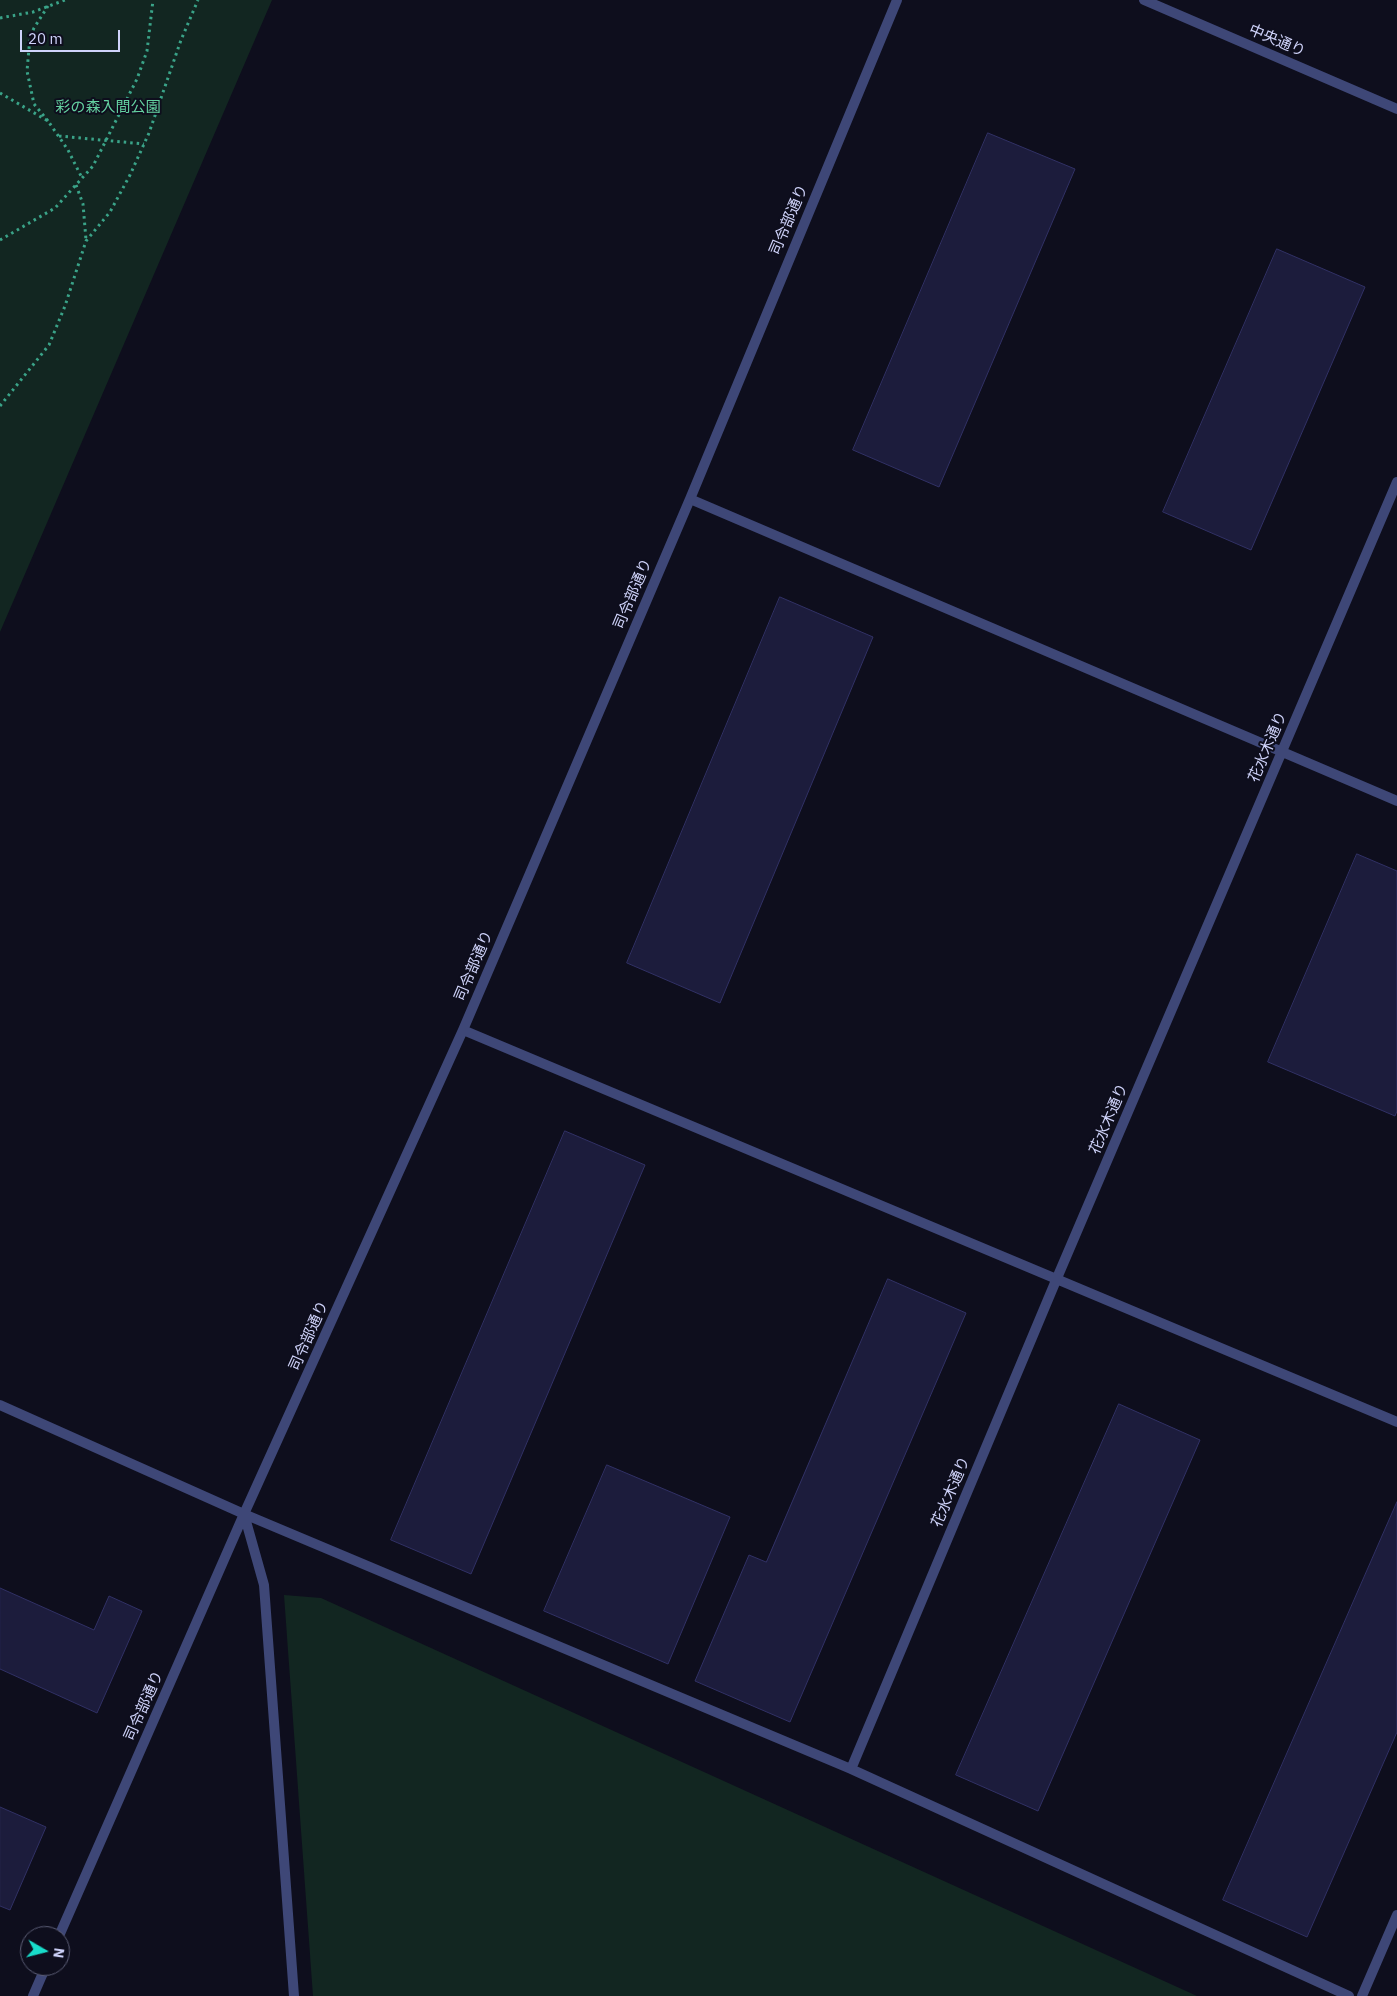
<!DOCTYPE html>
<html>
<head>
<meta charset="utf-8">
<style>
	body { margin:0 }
	#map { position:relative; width:1397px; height:1996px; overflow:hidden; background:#0e0e1d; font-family:"IBM Plex Sans",sans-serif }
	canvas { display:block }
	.north { position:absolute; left:20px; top:1926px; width:50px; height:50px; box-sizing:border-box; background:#0e0e1d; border:1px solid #5b5d75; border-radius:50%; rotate:98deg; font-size:14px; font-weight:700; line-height:20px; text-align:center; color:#cfd3fa }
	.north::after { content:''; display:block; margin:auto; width:18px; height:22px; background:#18dcca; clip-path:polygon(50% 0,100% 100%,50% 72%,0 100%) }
	.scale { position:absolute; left:20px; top:30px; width:100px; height:22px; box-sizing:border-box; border:2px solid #cfd3fa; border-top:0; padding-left:6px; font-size:15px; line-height:18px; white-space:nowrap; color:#cfd3fa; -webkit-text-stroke:4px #0e0e1d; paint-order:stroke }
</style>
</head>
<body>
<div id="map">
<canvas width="1397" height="1996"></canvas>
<div class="north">N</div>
<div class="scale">20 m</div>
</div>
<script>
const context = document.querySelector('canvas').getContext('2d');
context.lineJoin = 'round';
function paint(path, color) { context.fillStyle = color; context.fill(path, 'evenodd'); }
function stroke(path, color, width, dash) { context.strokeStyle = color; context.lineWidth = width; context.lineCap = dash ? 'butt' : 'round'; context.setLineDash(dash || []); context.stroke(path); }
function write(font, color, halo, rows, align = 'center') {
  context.font = font + ' "IBM Plex Sans","Noto Sans JP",sans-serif'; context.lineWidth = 4; context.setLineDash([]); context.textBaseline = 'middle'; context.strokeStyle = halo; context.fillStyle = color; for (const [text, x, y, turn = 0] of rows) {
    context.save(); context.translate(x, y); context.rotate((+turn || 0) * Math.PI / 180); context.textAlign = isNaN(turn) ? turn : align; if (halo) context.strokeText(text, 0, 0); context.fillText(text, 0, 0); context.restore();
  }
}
paint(new Path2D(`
	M 0,0 L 272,0 L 0,632 Z
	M 284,1595 L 321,1598 L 1197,1996 L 313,1996 Z`), '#122621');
const building = new Path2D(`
	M 988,133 L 1075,169 L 939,487 L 853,450 Z
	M 1277,249 L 1365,287 L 1251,550 L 1163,512 Z
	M 780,597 L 873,637 L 720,1003 L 627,963 Z
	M 1357,854 L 1397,871 L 1397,1111 L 1395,1116 L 1268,1062 Z
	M 565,1131 L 645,1165 L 471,1574 L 391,1540 Z
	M 888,1279 L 966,1313 L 790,1722 L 695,1681 L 749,1555 L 766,1562 Z
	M 1119,1404 L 1200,1440 L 1038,1811 L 956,1775 Z
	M 607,1465 L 730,1517 L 668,1664 L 544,1611 Z
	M 1397,1502 L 1397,1732 L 1307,1937 L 1223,1900 Z
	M 0,1588 L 94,1630 L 109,1596 L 142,1611 L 97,1713 L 0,1669 Z
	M 0,1807 L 46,1827 L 10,1910 L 0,1906 Z`);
paint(building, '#1c1c3c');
stroke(building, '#313165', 1);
stroke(new Path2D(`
	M 0,18 L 33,12 L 65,0
	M 0,93 L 48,121 L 68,150 L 82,178
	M 48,121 L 34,104 L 27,71 L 30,37 L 34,28 L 48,6
	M 59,136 L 144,144
	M 76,185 L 83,204 L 86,240
	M 0,240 L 55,208 L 93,166 L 137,79 L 147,51 L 153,0
	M 0,406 L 49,345 L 65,306 L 86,241 L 110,212 L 130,175 L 149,133 L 181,40 L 198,0`), '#3aa388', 3, [2.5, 4]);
stroke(new Path2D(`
	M 1144,0 L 1397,109
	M 690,499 L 1397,801
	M 463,1030 L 1397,1422
	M 0,1405 L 244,1514 L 851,1769 L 1349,1996
	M 244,1514 L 264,1585 L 294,1996
	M 851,1769 L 1057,1278 L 1397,482
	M 59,1936 L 244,1514 L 463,1030 L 690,499 L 897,0
	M 33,1996 L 46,1966
	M 1362,1996 L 1397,1915`), '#3e4777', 10);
write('15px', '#cfd3fa', '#0e0e1d', [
	["中央通り",1277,41,23],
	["司令部通り",789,220,-67],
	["司令部通り",633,594,-67],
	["花水木通り",1268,747,-67],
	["司令部通り",474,966,-67],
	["花水木通り",1109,1119,-67],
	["司令部通り",309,1336,-66],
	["花水木通り",951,1492,-67],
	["司令部通り",144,1706,-66]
]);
write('15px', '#64d1a0', '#0e0e1d', [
	["彩の森入間公園",108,108]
]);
</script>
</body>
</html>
